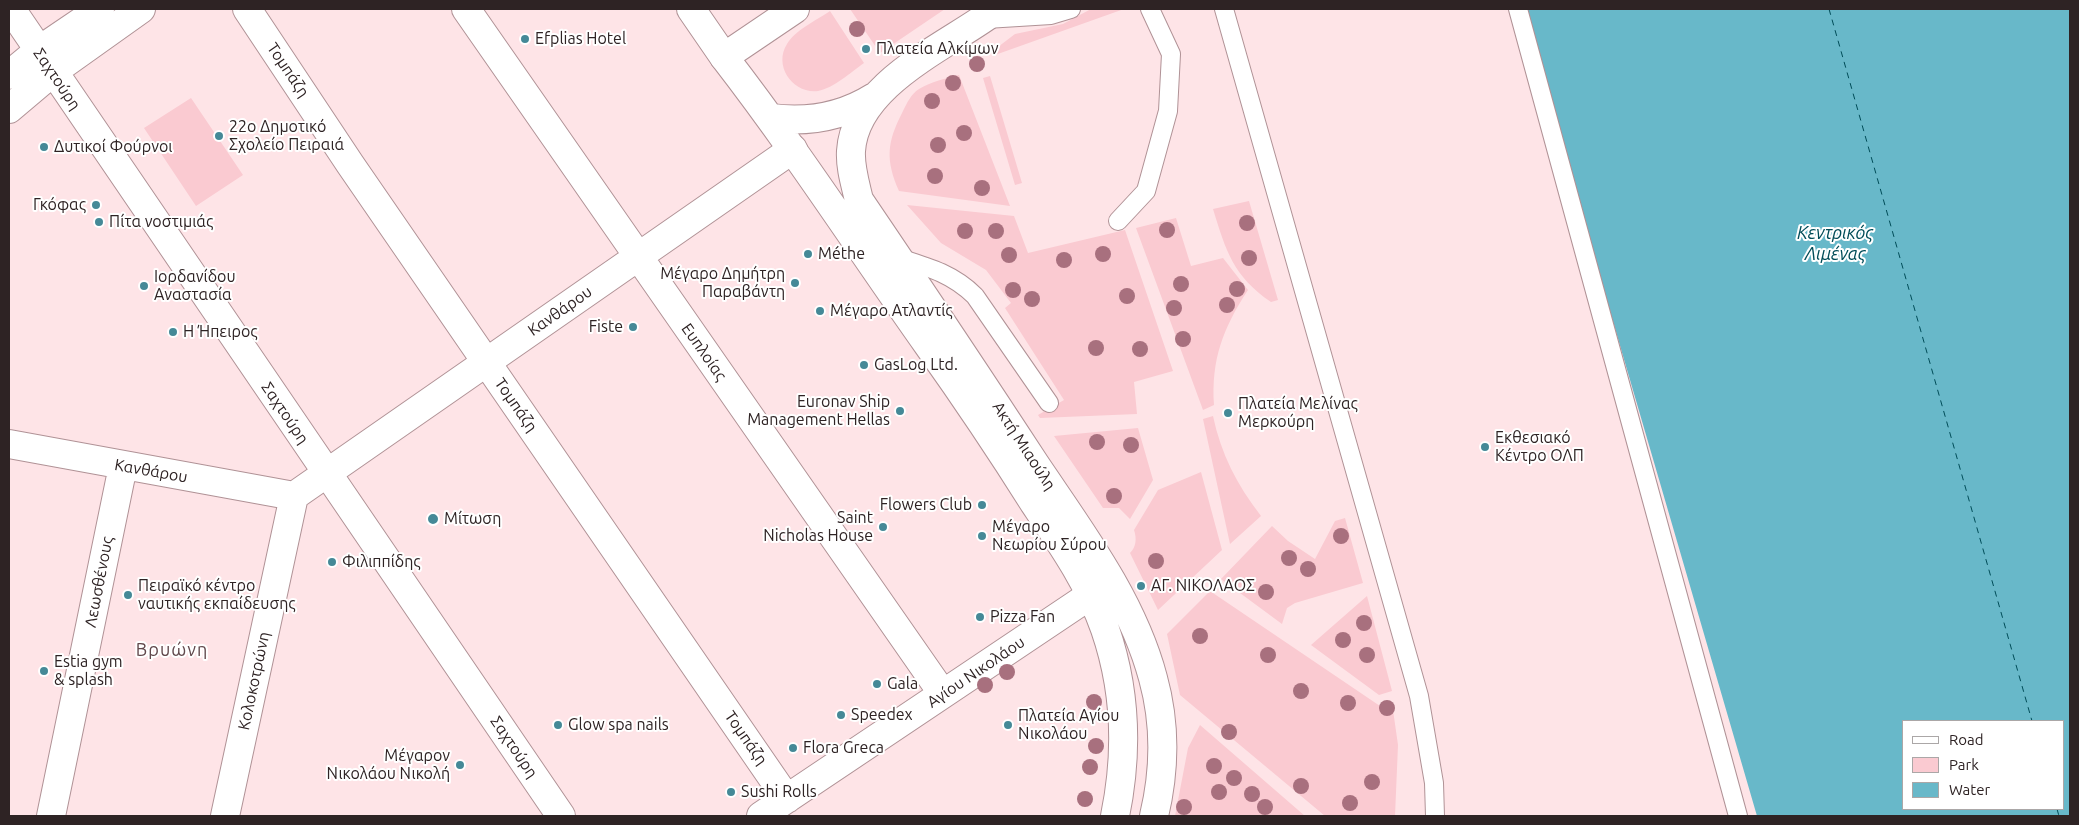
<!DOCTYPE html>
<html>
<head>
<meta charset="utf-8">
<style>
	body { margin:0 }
	#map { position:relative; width:2079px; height:825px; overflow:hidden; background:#fee4e7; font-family:Ubuntu,sans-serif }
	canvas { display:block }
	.frame { position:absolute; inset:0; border:10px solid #2e2324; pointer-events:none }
	.legend { position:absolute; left:1902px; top:720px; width:162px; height:90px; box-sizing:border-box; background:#fff; border:1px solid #aba7a7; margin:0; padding:6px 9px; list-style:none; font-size:15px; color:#2e2324 }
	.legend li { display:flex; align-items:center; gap:10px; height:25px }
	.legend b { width:25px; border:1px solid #aba7a7 }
</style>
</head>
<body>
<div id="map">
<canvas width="2079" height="825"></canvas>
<div class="frame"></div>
<ul class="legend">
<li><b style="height:6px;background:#fff"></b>Road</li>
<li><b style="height:14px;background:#facad1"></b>Park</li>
<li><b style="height:14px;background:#68b8c9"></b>Water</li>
</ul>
</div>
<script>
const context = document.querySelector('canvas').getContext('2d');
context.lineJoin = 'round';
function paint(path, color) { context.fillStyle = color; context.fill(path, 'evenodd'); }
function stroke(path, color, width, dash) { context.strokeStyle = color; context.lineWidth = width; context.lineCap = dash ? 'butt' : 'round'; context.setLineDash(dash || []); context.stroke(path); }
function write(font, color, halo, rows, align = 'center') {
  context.font = font + ' Ubuntu,sans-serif'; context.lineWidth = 4; context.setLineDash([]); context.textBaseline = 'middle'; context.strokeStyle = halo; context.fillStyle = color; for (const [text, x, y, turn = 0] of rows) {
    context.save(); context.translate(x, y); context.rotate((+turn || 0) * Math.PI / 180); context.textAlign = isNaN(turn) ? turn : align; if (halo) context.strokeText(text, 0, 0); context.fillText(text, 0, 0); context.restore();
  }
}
paint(new Path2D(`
	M 850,9 L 945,9 L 880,53 Z
	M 1091,9 L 1124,9 L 995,55 L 990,53 L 1015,34 L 1063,24 Z
	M 830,11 L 864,63 C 851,72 834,88 818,91 C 793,94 773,66 787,44 C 795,30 817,20 830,11 Z
	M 959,75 L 1010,206 L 899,191 C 885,159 887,142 903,111 C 907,103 911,94 919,89 C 931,82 946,78 959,75 Z
	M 990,76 L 1022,183 L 1015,185 L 983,78 Z
	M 191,98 L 243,175 L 196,206 L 144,128 Z
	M 1249,201 L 1278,300 L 1271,302 C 1233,276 1226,251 1213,209 Z
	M 907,205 L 1014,216 L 1028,253 L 1125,230 L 1173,371 L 1134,382 L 1137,414 L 1040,418 L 1038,415 L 1064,400 L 1005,308 L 1011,303 L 986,270 L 941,243 Z
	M 1176,218 L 1191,266 L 1223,258 L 1248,290 C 1223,328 1211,360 1214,405 L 1203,410 L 1136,228 Z
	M 1213,416 C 1221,454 1237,485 1261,516 L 1230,544 L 1203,419 Z
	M 1138,428 L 1153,480 L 1130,519 L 1119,508 L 1103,508 L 1054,436 Z
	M 1201,472 L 1222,550 L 1158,610 L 1130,553 C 1136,547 1137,539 1134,530 L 1158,490 Z
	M 1345,518 L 1363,583 L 1295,603 L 1287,608 L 1282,624 L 1221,579 L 1272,526 L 1288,541 L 1315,559 L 1335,521 Z
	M 1210,591 L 1380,706 L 1392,703 L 1398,745 L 1395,816 L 1325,816 L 1180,695 L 1167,634 Z
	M 1367,596 L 1392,691 L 1379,695 L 1311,645 Z
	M 1200,725 L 1305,816 L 1175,816 L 1188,748 Z`), '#facad1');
paint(new Path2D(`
	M 1522,9 L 2070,9 L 2070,816 L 1757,816 ZM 1903,721 L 2063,721 L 2063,809 L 1903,809 Z`), '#68b8c9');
stroke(new Path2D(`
	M 1829,9 L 2032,721
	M 2057,809 L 2059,816`), '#004c58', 1, [6, 5]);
const lane = new Path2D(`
	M 1224,9 L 1419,696 L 1434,783 L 1435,816
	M 1518,9 L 1738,816
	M 986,19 L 1051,15 L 1071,9
	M 1118,221 L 1146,191 L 1168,111 L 1171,54 L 1150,9
	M 899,258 C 928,267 953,274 975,296 L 1049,403`);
const street = new Path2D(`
	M 247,9 L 350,164 L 787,799
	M 466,9 L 943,694
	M 691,9 L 724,57
	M 9,75 L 38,51 L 100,9
	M 9,444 L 294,496
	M 51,816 L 123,466
	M 225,816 L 294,496 L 793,149
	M 761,816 L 1092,594`);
const secondary = new Path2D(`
	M 11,9 L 561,816
	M 795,9 L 724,57 C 796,150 860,249 928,345 C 965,397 1000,449 1034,503 C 1061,543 1089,583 1105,629 C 1126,690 1128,753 1115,816
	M 997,9 C 950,45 855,83 851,151 C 850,167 855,183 859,200 C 918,287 977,375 1035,464 C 1080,531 1132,599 1153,678 C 1166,725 1165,770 1154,816
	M 9,109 L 54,71 L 141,9
	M 771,118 C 809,123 842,117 874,97`);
stroke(lane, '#b09296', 20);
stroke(street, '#b09296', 30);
stroke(secondary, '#b09296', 30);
stroke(lane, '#fff', 18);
stroke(street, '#fff', 28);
stroke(secondary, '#fff', 28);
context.fillStyle = '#a8707e';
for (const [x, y] of [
	[857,29],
	[977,64],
	[953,83],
	[932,101],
	[964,133],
	[938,145],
	[935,176],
	[982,188],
	[1247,223],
	[1167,230],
	[965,231],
	[996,231],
	[1103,254],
	[1009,255],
	[1249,258],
	[1064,260],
	[1181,284],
	[1237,289],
	[1013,290],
	[1127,296],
	[1032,299],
	[1227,305],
	[1174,308],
	[1183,339],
	[1096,348],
	[1140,349],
	[1097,442],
	[1131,445],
	[1114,496],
	[1341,536],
	[1289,558],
	[1156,561],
	[1308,569],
	[1266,592],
	[1364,623],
	[1200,636],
	[1343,640],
	[1268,655],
	[1367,655],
	[1007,672],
	[985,685],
	[1301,691],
	[1094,702],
	[1348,703],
	[1387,708],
	[1229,732],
	[1096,746],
	[1214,766],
	[1090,767],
	[1234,778],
	[1372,782],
	[1301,786],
	[1219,792],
	[1252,794],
	[1085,799],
	[1350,803],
	[1184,807],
	[1265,807]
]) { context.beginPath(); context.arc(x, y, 8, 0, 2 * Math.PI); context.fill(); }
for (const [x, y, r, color] of [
	[525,39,5,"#458997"],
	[866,49,5,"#458997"],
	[219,136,5,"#458997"],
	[44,147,5,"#458997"],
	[96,205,5,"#458997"],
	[99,222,5,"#458997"],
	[808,254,5,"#458997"],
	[795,283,5,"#458997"],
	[144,286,5,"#458997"],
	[820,311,5,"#458997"],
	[633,327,5,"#458997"],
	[173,332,5,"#458997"],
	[864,365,5,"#458997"],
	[900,411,5,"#458997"],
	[1228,413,5,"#458997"],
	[1485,447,5,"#458997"],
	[982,505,5,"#458997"],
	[433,519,6,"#458997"],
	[883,527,5,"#458997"],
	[982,536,5,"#458997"],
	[332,562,5,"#458997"],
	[1141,586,5,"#458997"],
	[128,595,5,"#458997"],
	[980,617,5,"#458997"],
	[44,671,5,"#458997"],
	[877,684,5,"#458997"],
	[841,715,5,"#458997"],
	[558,725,5,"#458997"],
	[1008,725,5,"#458997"],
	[793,748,5,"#458997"],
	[460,765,5,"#458997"],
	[731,792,5,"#458997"]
]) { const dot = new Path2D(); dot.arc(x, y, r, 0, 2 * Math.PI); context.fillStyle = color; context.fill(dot); stroke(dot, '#fff', 2); }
write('16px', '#2e2324', '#fff', [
	["Efplias Hotel",535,39],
	["Πλατεία Αλκίμων",876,49],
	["22ο Δημοτικό",229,127],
	["Σχολείο Πειραιά",229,145],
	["Δυτικοί Φούρνοι",54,147],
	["Γκόφας",86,205,"right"],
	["Πίτα νοστιμιάς",109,222],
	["Méthe",818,254],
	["Μέγαρο Δημήτρη",785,274,"right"],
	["Παραβάντη",785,292,"right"],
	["Ιορδανίδου",154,277],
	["Αναστασία",154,295],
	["Μέγαρο Ατλαντίς",830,311],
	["Fiste",623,327,"right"],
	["Η Ήπειρος",183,332],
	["GasLog Ltd.",874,365],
	["Euronav Ship",890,402,"right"],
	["Management Hellas",890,420,"right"],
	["Πλατεία Μελίνας",1238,404],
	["Μερκούρη",1238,422],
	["Εκθεσιακό",1495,438],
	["Κέντρο ΟΛΠ",1495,456],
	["Flowers Club",972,505,"right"],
	["Saint",873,518,"right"],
	["Nicholas House",873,536,"right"],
	["Μίτωση",444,519],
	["Μέγαρο",992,527],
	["Νεωρίου Σύρου",992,545],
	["Φιλιππίδης",342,562],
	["Πειραϊκό κέντρο",138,586],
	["ναυτικής εκπαίδευσης",138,604],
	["ΑΓ. ΝΙΚΟΛΑΟΣ",1151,586],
	["Pizza Fan",990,617],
	["Estia gym",54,662],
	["& splash",54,680],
	["Gala",887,684],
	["Speedex",851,715],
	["Πλατεία Αγίου",1018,716],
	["Νικολάου",1018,734],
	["Glow spa nails",568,725],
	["Flora Greca",803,748],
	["Μέγαρον",450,756,"right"],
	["Νικολάου Νικολή",450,774,"right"],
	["Sushi Rolls",741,792]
], 'left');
write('16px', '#2e2324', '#fff', [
	["Τομπάζη",288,70,56],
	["Σαχτούρη",57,79,56],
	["Κανθάρου",560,311,-35],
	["Ευπλοίας",704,352,55],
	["Τομπάζη",516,405,55],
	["Σαχτούρη",285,413,56],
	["Ακτή Μιαούλη",1024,446,57],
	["Κανθάρου",151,471,10],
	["Λεωσθένους",99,582,-79],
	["Αγίου Νικολάου",976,672,-34],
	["Κολοκοτρώνη",254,681,-78],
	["Τομπάζη",746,738,55],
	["Σαχτούρη",514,747,56]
]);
write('italic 18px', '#004c58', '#fff', [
	["Κεντρικός",1835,233],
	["Λιμένας",1835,254]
]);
context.letterSpacing = '1px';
write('18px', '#61484c', '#fff', [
	["Βρυώνη",172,650]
]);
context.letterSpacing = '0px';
</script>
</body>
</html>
